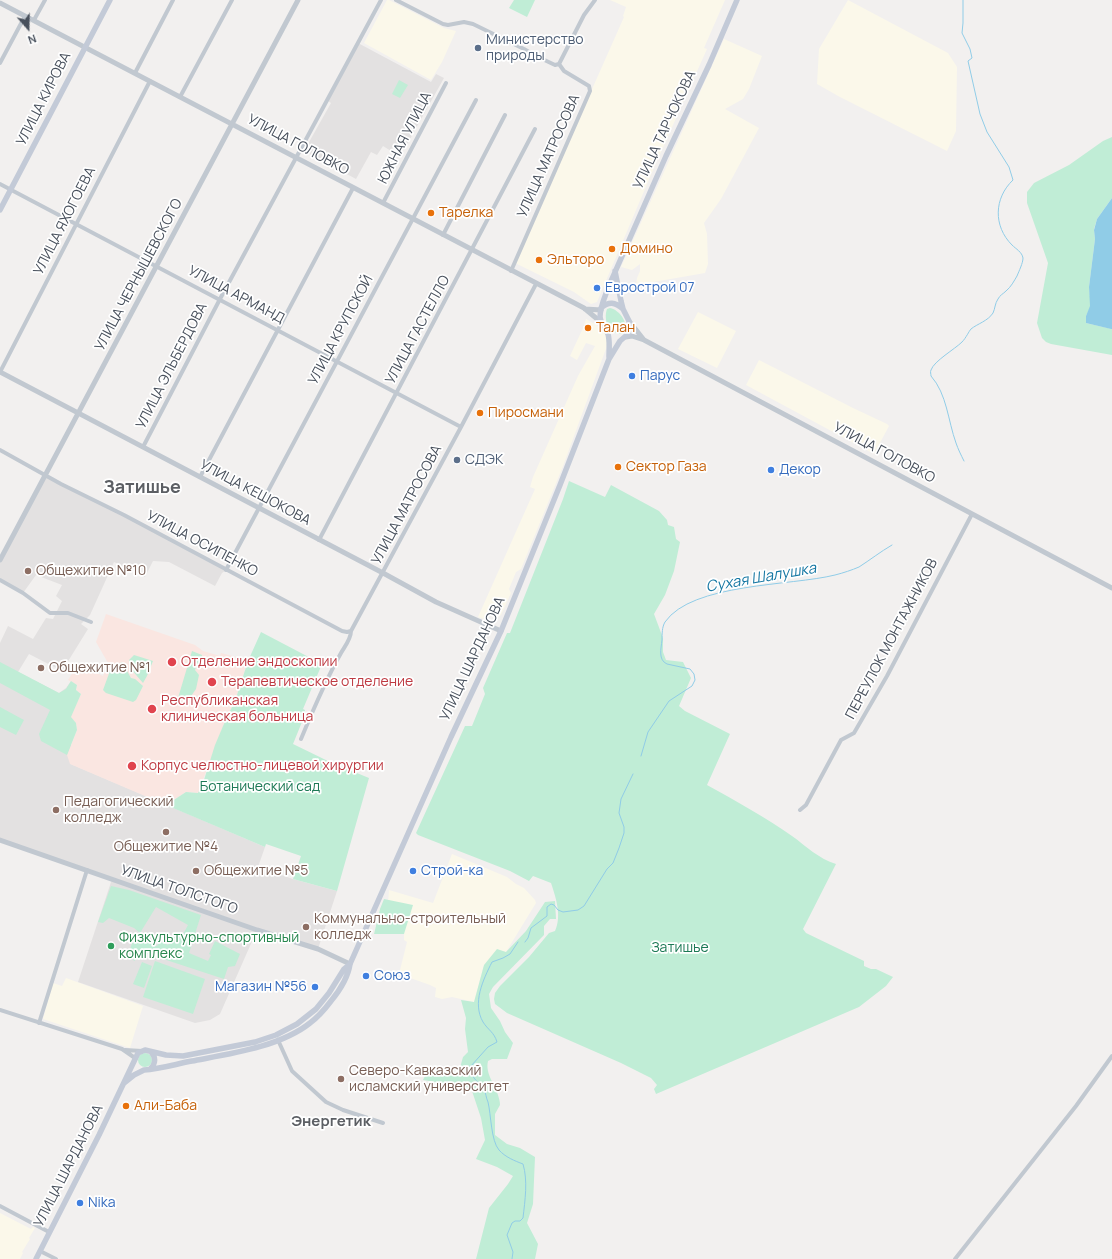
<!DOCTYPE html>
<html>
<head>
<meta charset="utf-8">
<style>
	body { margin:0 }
	#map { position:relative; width:1112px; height:1259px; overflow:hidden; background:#f2f0ef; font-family:Manrope,sans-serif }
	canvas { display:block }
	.north { position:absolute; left:8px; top:8px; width:40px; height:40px; -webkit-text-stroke:3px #fff; paint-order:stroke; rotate:160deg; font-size:11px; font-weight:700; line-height:16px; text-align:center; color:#48505c }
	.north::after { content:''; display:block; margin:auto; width:14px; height:18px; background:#48505c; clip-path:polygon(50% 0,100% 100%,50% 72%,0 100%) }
</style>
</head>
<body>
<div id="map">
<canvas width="1112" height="1259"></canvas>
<div class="north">N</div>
</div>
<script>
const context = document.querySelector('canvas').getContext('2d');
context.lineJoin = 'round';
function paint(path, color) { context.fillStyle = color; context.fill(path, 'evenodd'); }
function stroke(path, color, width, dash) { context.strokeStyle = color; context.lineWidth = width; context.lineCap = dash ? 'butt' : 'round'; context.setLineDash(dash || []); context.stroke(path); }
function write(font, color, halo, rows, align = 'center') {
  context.font = font + ' Manrope,sans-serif'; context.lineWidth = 3.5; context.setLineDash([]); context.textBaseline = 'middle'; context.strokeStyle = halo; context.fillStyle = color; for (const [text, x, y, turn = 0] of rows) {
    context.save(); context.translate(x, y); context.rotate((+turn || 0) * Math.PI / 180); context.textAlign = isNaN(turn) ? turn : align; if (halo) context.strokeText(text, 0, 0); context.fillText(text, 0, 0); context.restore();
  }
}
paint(new Path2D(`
	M 387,0 L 389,0 L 444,28 L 456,31 L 442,62 L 431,80 L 364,43 Z
	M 610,0 L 725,0 L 704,48 L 707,49 L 656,163 L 597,302 L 591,304 L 574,292 L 515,263 L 624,17 L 623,16 L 626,7 Z
	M 848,0 L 948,53 L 957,67 L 956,131 L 947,151 L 840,97 L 817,84 L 819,49 Z
	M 724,39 L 762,56 L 749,89 L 743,99 L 725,109 L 759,128 L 721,199 L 704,223 L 707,234 L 708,264 L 705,273 L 636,285 L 637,278 L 640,271 L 640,264 L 632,270 L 621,267 Z
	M 698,312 L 736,331 L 717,368 L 678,349 Z
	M 586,319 L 603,329 L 607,337 L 607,346 L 563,466 L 521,569 L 516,572 L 509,589 L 511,593 L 501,615 L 498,617 L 490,614 L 487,620 L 478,617 L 535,489 L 530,487 L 533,477 L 578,376 L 595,346 L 586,343 L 577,360 L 570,356 L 583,328 Z
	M 759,360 L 853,408 L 887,424 L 889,426 L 874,454 L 746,385 Z
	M 452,854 L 507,877 L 516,884 L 524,888 L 535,900 L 536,903 L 506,952 L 484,965 L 474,1002 L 452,997 L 442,999 L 435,997 L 436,988 L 430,985 L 399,974 L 407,942 L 404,940 L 404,934 L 374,934 L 380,909 L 388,904 L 389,890 L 433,903 Z
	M 66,978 L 143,1006 L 130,1048 L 43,1019 L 53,983 L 62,986 Z
	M 0,1213 L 31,1229 L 33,1227 L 35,1228 L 29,1238 L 30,1239 L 22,1252 L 23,1253 L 20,1259 L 0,1259 Z`), '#fbf8ea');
paint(new Path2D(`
	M 358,43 L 431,82 L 436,74 L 444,78 L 405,148 L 395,143 L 391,151 L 383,146 L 377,155 L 371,152 L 356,179 L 304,151 L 331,103 L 327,100 Z
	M 45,475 L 226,570 L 222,573 L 215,586 L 169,562 L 153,561 L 145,577 L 114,562 L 90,615 L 81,624 L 88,629 L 62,671 L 29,654 L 18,672 L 59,693 L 66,688 L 71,681 L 71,764 L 265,847 L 258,867 L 293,879 L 337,891 L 318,949 L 257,930 L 220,1014 L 210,1020 L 195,1023 L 78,982 L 112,879 L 0,840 L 0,643 L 8,626 L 33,639 L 46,618 L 53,619 L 62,601 L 56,596 L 62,585 L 36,575 L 23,593 L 0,580 L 0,560 Z`), '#e3e1e1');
paint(new Path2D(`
	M 106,614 L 195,645 L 203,651 L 220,656 L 221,653 L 248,660 L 235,701 L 226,719 L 198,793 L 186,792 L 166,805 L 70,764 L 67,755 L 77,730 L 76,723 L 70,717 L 81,694 L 76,690 L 77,685 L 68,680 L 78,664 L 103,676 L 108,663 L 96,642 Z`), '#fae6e1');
paint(new Path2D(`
	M 514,0 L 535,0 L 527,17 L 509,8 Z
	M 399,80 L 408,85 L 400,98 L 392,94 Z
	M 1112,137 L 1112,198 L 1097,219 L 1094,229 L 1095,239 L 1089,287 L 1091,306 L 1086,316 L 1086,323 L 1112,329 L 1112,355 L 1051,344 L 1046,342 L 1042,338 L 1037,323 L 1048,263 L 1027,203 L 1027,192 L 1034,183 L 1069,165 L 1103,141 Z
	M 610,308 C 620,310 631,325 622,334 C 609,334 603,320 607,309 Z
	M 569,481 L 605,497 L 611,485 L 659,511 L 667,520 L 668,525 L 674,527 L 676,539 L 680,542 L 674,571 L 665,595 L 654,614 L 663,638 L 663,652 L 666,660 L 683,662 L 691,678 L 679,706 L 685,711 L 730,734 L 707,785 C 736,801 765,817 792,836 C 806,846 819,859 836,864 L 803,929 L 806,933 L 864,961 L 864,966 L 871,969 L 876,969 L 893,977 L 886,986 L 859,1007 L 656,1094 L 654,1089 L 657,1085 L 651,1078 L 621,1063 L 507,1013 L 495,1004 L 494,999 L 495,993 L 500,986 L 529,957 L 549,933 L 555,931 C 562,916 556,898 551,883 L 533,876 L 529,881 L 510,871 L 418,835 L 416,833 L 465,726 L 472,726 L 485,694 L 483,688 L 507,633 L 510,633 L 563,499 Z
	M 261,632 L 322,664 L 303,709 L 305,710 L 304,717 L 293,744 L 330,762 L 369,778 L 337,891 L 293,879 L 301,856 L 266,844 L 265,847 L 166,805 L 186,792 L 198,793 L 203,783 L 215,745 L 226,719 L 235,701 L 248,661 Z
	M 192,651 L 202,655 L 203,663 L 197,665 L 195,670 L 199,675 L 196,689 L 189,699 L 185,699 L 178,698 Z
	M 134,655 L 153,661 L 147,676 L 143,683 L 130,668 L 129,660 Z
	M 0,662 L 59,693 L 66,689 L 71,681 L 77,685 L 76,690 L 81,694 L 71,717 L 76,723 L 77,730 L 67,755 L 41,741 L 39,734 L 50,710 L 0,683 Z
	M 122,662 L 131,678 L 135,679 L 143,686 L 136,700 L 133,702 L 106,693 L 103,690 L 111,668 L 115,673 L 118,672 L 116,666 Z
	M 0,707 L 24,720 L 16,735 L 0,727 Z
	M 111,886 L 129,890 L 201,915 L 189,953 L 208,961 L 211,955 L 209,954 L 215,941 L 240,954 L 235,966 L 228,967 L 224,979 L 148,954 L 141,955 L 134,961 L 129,952 L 134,938 L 139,937 L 157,946 L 160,941 L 168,945 L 175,933 L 182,936 L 188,925 L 156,907 L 140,933 L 134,928 L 109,918 L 103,923 L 98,922 Z
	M 384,899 L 413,905 L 404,934 L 374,934 L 380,909 Z
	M 555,901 L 556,919 L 550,919 L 544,926 L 544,935 L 493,987 L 489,994 L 491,1008 L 500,1021 L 505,1032 L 513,1043 L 507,1059 L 492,1059 L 488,1061 C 485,1074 495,1084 498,1095 C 499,1098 500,1102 500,1105 L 495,1114 L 495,1135 L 507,1144 L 520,1148 L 535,1157 L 533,1204 L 527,1223 L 538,1244 L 535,1259 L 476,1259 L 489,1208 L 508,1184 L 513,1176 L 497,1167 L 476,1159 L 485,1140 L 481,1118 L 471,1088 L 423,1080 L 425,1076 L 458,1075 L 463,1057 L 468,1052 L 465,1029 L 466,1018 L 461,1000 L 474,1002 L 484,965 L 497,949 L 506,952 L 526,931 L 545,902 Z
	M 155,961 L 205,979 L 193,1014 L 143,997 Z
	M 142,962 L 152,966 L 144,988 L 133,984 Z
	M138 1060a7 7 0 1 1 14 0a7 7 0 1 1-14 0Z`), '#c0edd6');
paint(new Path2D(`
	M 1112,198 L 1112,329 L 1111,329 L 1086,323 L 1086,316 L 1090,306 L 1089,287 L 1095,239 L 1094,230 L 1097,219 Z`), '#90cce7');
stroke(new Path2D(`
	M 963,0 L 963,23 L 962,33 L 970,49 L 972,58 L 968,61 L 980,114 L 987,132 L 1009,167 L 1013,180 C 994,198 993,226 1012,245 C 1016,249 1022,252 1023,258 C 1023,263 1019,271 1017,276 C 1014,281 1011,287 1006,291 C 1003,294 1000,295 998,299 C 995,303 995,309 993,313 C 988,321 977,324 971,329 C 969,331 966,338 962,342 C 955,349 934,361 931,370 C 930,372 931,374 931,376 C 947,394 948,421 956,443 C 958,449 961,455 964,461
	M 641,756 L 648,732 L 669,701 L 692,686 L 695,680 L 694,674 L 690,669 L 667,664 C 658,660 661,649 662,640 C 662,634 662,627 665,622 C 692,583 791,586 835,575 C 843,573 852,570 859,567 C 870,560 880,552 892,545
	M 525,942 L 528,938 L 531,928 L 547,916 L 547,907 L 551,904 L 554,905 L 558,910 L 563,912 L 578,910 L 584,906 L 607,869 L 613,863 L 619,848 L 624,833 L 624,827 L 619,813 L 621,799 L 633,774
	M 512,1259 L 513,1252 L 507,1235 L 512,1223 L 515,1221 L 520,1221 L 523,1218 C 525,1200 528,1181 523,1164 C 515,1161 505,1157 499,1150 C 491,1141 491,1114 488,1102 C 486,1098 486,1093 484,1090 C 478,1078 472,1083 471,1066 L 488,1047 L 497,1042 C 494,1032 488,1030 483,1022 C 472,1003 483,980 492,962 L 503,958 L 510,954 L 518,942`), '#90cce7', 1);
stroke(new Path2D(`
	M 396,0 L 443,24 L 448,25 L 464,22 L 473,24 L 524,49 L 536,56 L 555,65 L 559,64
	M 34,20 L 45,0
	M 0,63 L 25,16
	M 135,73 L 173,0
	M 180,97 L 232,0
	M 0,184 L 461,427
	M 383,203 L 446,83
	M 443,235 L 505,115
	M 511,271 L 590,91 L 589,86 L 564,71 L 559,64 L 584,15 L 595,0
	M 0,372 L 150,81
	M 143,447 L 220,299 L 381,0
	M 0,450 L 61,484 L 124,515 L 342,631 L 347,632 L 351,631
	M 200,477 L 353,188
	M 319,540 L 535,129
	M 226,570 L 476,100
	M 0,580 L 23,593 L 50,613 L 68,613 L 91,622
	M 301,739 C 313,710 325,681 341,653 C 345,646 351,639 351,631 L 461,427 L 536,284
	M 800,810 L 806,805 L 841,740 L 854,733 L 887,676 L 972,514
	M 0,1010 L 122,1049 L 135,1058
	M 39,1023 L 87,870
	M 278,1040 L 292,1071 L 326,1102 L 343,1110 L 383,1123
	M 125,1050 L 142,1051
	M 0,1206 L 49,1232
	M 40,1251 L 56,1259
	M 955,1259 L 1076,1106 L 1112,1056`), '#c1c8d0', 4);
stroke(new Path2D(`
	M 0,3 L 584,308 L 602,323
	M 585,309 L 601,310
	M 629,321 L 644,340
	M 626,337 L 632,336 L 644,340 L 1112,588
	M 0,372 L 383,573 L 436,602 L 501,631
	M 0,560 L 298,0
	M 0,840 L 257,930 L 318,949 L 350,964`), '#c1c8d0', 5);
stroke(new Path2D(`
	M 0,210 L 110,0
	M 601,308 C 609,301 615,302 623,309
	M 609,357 C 609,350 610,341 608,334 C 605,328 601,324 600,317 C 600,307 605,297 608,288 L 666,156 L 709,65 L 737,0
	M 150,1069 C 156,1064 156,1057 151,1052
	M 124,1083 L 134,1075 L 144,1070 C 160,1069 176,1064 192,1061 C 229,1054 280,1047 310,1023 C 318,1017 325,1009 331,1001 C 340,990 348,978 350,964 L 451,737 L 501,631 L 560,485 L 609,359 L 620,341 L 628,334 L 630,327 L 629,321 L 623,309 L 621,301 L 615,271
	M 36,1259 L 99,1135 L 138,1053 L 145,1050 L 166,1055 L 183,1056 L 255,1042 L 276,1035 L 297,1024 L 316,1009 L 329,993 L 344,969 L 350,964`), '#c3cad7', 5.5);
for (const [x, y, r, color] of [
	[478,48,4,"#5c6f8a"],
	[431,213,4,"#e8710a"],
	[612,249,4,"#e8710a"],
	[539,260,4,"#e8710a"],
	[597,288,4,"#3f7fe0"],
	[588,328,4,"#e8710a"],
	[632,376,4,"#3f7fe0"],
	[480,413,4,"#e8710a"],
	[457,460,4,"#5c6f8a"],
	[618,467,4,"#e8710a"],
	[771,470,4,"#3f7fe0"],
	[28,571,4,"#8d6e63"],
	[172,662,5,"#e0444e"],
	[41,668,4,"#8d6e63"],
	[212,682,5,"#e0444e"],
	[152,709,5,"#e0444e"],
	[132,766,5,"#e0444e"],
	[56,810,4,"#8d6e63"],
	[166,832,4,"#8d6e63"],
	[196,871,4,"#8d6e63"],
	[413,871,4,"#3f7fe0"],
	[306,927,4,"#8d6e63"],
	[111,946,4,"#2e9e5b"],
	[366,976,4,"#3f7fe0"],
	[315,987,4,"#3f7fe0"],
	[341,1079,4,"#8d6e63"],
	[126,1106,4,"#e8710a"],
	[80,1203,4,"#3f7fe0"]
]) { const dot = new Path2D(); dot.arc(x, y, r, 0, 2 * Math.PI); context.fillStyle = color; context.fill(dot); stroke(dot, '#fff', 1.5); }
write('14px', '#4e5e75', '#fff', [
	["Министерство",486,40],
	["природы",486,56],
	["СДЭК",465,460]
], 'left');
write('14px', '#48505c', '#fff', [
	["УЛИЦА КИРОВА",44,99,-63],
	["УЛИЦА ТАРЧОКОВА",665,130,-65],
	["ЮЖНАЯ УЛИЦА",405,138,-63],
	["УЛИЦА ГОЛОВКО",298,145,28],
	["УЛИЦА МАТРОСОВА",549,156,-66],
	["УЛИЦА ЯХОГОЕВА",65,221,-63],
	["УЛИЦА ЧЕРНЫШЕВСКОГО",139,275,-62],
	["УЛИЦА АРМАНД",236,295,28],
	["УЛИЦА КРУПСКОЙ",341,330,-62],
	["УЛИЦА ГАСТЕЛЛО",418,330,-62],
	["УЛИЦА ЭЛЬБЕРДОВА",172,366,-63],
	["УЛИЦА ГОЛОВКО",884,453,28],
	["УЛИЦА КЕШОКОВА",255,493,28],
	["УЛИЦА МАТРОСОВА",407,505,-62],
	["УЛИЦА ОСИПЕНКО",202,544,28],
	["ПЕРЕУЛОК МОНТАЖНИКОВ",892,639,-62],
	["УЛИЦА ШАРДАНОВА",473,659,-65],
	["УЛИЦА ТОЛСТОГО",179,890,19],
	["УЛИЦА ШАРДАНОВА",69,1166,-63]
]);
write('14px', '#c56008', '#fff', [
	["Тарелка",439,213],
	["Домино",620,249],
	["Эльторо",547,260],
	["Талан",596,328],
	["Пиросмани",488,413],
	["Сектор Газа",626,467],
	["Али-Баба",134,1106]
], 'left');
write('14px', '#366cbe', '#fff', [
	["Еврострой 07",605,288],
	["Парус",640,376],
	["Декор",779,470],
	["Строй-ка",421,871],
	["Союз",374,976],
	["Магазин №56",307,987,"right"],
	["Nika",88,1203]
], 'left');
write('14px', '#785e54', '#fff', [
	["Общежитие №10",36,571],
	["Общежитие №1",49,668],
	["Педагогический",64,802],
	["колледж",64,818],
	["Общежитие №4",166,847,"center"],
	["Общежитие №5",204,871],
	["Коммунально-строительный",314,919],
	["колледж",314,935],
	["Северо-Кавказский",349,1071],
	["исламский университет",349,1087]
], 'left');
write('14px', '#be3a42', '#fff', [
	["Отделение эндоскопии",181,662],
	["Терапевтическое отделение",221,682],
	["Республиканская",161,701],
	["клиническая больница",161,717],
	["Корпус челюстно-лицевой хирургии",141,766]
], 'left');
write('14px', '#1c7955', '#fff', [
	["Ботанический сад",260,787],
	["Затишье",680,948]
]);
write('14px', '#27864d', '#fff', [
	["Физкультурно-спортивный",119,938],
	["комплекс",119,954]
], 'left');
write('italic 15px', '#1476a2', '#fff', [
	["Сухая Шалушка",761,578,-10]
]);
write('bold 15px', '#5c5f64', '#fff', [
	["Энергетик",331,1122]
]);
write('bold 18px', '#5c5f64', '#fff', [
	["Затишье",142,488]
]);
</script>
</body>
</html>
